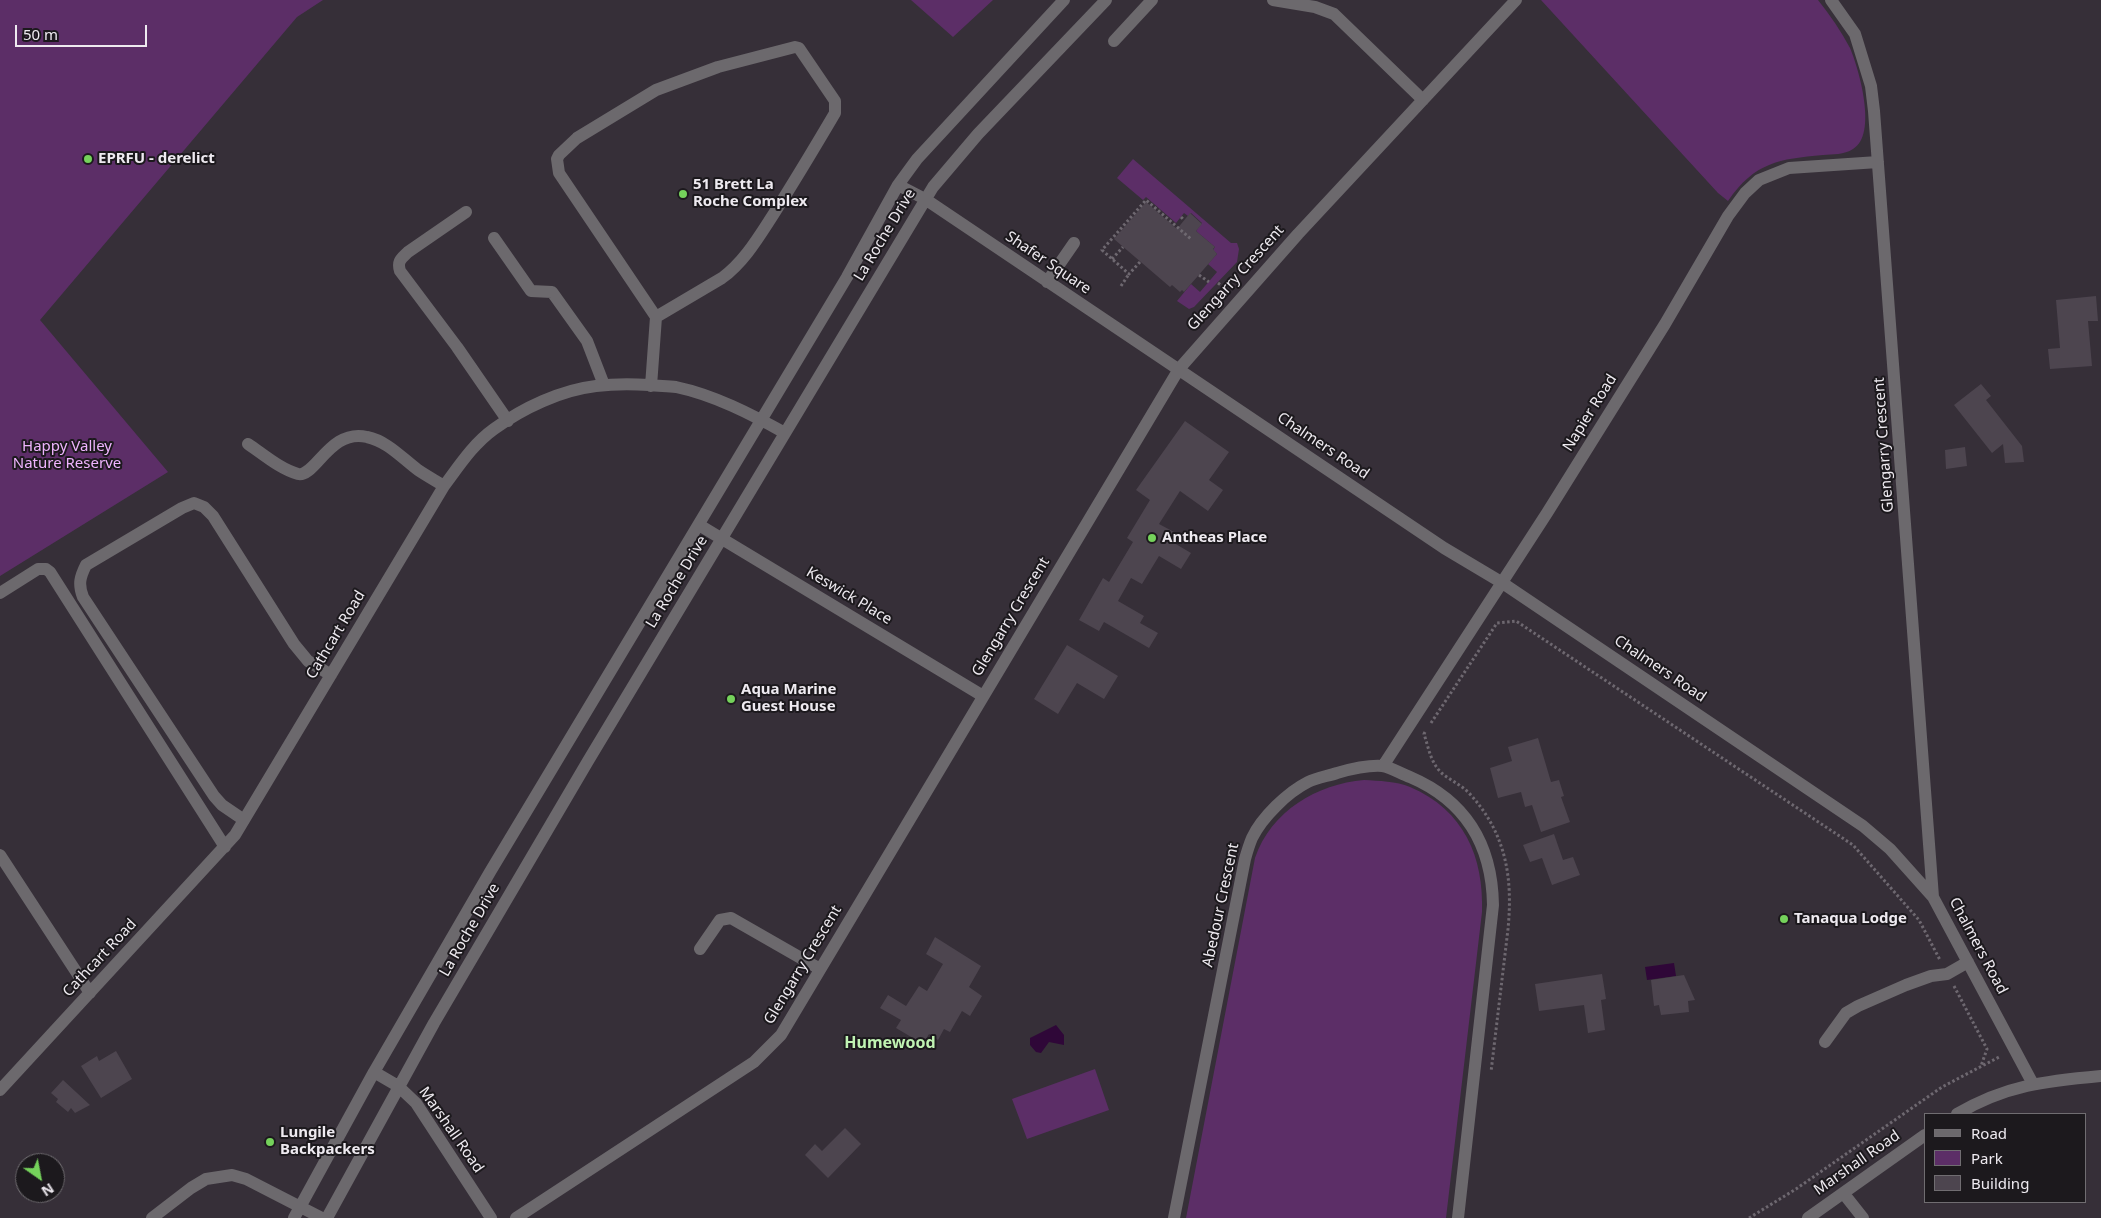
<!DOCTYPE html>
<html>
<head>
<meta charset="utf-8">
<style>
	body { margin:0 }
	#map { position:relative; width:2101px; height:1218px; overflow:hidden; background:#362f38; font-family:"Noto Sans",sans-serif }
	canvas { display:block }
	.legend { position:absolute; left:1924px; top:1113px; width:162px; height:90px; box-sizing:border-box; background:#1c191d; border:1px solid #706d71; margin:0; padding:6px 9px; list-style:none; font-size:15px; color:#eeeaf0 }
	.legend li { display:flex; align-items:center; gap:10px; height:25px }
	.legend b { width:25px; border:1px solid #706d71 }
	.north { position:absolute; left:15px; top:1153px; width:50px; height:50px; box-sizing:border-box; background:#1c191d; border:1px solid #706d71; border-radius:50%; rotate:147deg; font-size:14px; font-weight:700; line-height:20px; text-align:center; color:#eeeaf0 }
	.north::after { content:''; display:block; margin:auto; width:18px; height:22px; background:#75d25b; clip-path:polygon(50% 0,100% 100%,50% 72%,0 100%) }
	.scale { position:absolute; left:15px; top:25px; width:132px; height:22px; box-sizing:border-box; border:2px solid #eeeaf0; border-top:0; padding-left:6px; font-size:15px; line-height:18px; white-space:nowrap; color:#eeeaf0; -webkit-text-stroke:4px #1c191d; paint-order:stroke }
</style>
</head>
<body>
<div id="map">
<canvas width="2101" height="1218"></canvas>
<ul class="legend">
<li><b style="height:6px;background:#6c696d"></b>Road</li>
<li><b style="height:14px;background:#5c2e67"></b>Park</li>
<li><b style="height:14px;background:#4d454f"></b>Building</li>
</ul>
<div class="north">N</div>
<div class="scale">50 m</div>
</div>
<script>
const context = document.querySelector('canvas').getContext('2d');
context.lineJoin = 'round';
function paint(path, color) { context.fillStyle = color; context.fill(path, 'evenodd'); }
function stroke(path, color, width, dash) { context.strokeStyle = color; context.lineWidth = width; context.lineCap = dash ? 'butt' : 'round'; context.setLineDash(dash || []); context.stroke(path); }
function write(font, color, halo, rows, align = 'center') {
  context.font = font + ' "Noto Sans",sans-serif'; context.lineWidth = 4; context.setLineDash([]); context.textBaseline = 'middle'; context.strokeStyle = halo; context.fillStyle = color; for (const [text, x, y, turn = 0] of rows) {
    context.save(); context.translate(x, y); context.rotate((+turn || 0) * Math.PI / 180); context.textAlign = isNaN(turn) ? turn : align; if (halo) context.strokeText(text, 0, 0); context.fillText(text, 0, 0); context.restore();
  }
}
paint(new Path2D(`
	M 0,0 L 323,0 L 297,17 L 40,320 L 168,472 L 0,576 Z
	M 911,0 L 993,0 L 953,37 Z
	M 1541,0 L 1818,0 C 1830,15 1841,31 1850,48 C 1859,69 1878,135 1853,149 C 1844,155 1833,154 1823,155 C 1779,159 1755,162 1728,201 L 1718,193 Z
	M 1133,159 L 1231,243 L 1237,243 L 1239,249 L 1237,262 L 1194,307 L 1189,309 L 1177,301 L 1191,284 L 1200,292 L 1217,272 L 1208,264 L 1217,254 L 1213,250 L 1215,247 L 1196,231 L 1202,223 L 1191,213 L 1188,216 L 1184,213 L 1176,223 L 1146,197 L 1143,200 L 1117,178 Z
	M 1364,780 C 1379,781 1396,781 1410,787 C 1464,810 1484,857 1482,912 L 1446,1218 L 1186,1218 L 1255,858 C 1271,811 1317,784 1364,780 Z
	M 1095,1069 L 1109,1110 L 1027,1139 L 1012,1099 Z`), '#5c2e67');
paint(new Path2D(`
	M 1674,963 L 1676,976 L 1647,980 L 1645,967 Z
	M 1056,1025 L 1064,1035 L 1064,1045 L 1049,1042 L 1041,1053 L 1036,1052 L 1030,1045 L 1030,1038 Z`), '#2f0738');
paint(new Path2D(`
	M 1146,202 L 1177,229 L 1190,213 L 1202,224 L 1196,231 L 1215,247 L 1213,249 L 1217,254 L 1184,292 L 1182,290 L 1180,292 L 1172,285 L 1170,287 L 1114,239 Z
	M 2096,296 L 2098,321 L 2088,321 L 2092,366 L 2050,369 L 2048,349 L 2060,348 L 2056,300 Z
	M 1981,384 L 1991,396 L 1986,400 L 2022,446 L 2024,462 L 2005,463 L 2003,444 L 1992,453 L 1954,405 Z
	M 1185,421 L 1229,452 L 1209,480 L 1223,490 L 1208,511 L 1180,491 L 1159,524 L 1174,532 L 1169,540 L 1191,553 L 1181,569 L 1159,556 L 1142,584 L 1131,578 L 1118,601 L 1144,616 L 1140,623 L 1158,633 L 1149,648 L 1104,622 L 1099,631 L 1079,620 L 1103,578 L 1109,582 L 1133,542 L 1127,538 L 1150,500 L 1136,490 Z
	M 1965,447 L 1967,466 L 1946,469 L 1945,450 Z
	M 1067,645 L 1118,676 L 1104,699 L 1077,683 L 1058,714 L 1034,699 Z
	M 1538,738 L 1551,782 L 1559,780 L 1564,796 L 1561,797 L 1570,822 L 1541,832 L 1532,805 L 1525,807 L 1521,792 L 1498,798 L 1490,768 L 1512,761 L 1508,747 Z
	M 1554,834 L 1563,860 L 1573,857 L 1580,875 L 1552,885 L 1542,858 L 1530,862 L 1523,845 Z
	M 935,937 L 981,966 L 969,987 L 982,996 L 970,1016 L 962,1011 L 950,1032 L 944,1029 L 938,1040 L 929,1034 L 923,1044 L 896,1028 L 901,1020 L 880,1008 L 888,995 L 906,1006 L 919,986 L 927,991 L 943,964 L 926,954 Z
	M 1602,974 L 1606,999 L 1601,1000 L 1605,1030 L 1588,1033 L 1584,1005 L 1539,1011 L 1535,984 Z
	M 1684,975 L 1695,1000 L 1688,1001 L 1689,1012 L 1661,1015 L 1659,1005 L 1654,1006 L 1651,980 Z
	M 116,1051 L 132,1079 L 101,1098 L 81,1066 L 97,1056 L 99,1061 Z
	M 63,1080 L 90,1105 L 75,1113 L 71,1108 L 68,1112 L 56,1102 L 58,1099 L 51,1093 Z
	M 845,1128 L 861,1144 L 828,1178 L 805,1155 L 815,1144 L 822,1151 Z`), '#4d454f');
stroke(new Path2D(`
	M 1181,217 L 1184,220
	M 1112,259 L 1123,247
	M 1140,262 L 1129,274 L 1102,250 L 1146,200 L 1191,239
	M 1199,275 L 1209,282
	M 1218,283 L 1229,291
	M 1121,286 L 1129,274
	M 1431,723 L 1497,623 L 1516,621 L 1853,845 L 1919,920 L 1940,960
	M 1425,732 L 1424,734 C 1429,749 1431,765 1444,775 C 1452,781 1461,785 1469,793 C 1506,833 1513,877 1508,929 L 1491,1072
	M 1954,986 L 1987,1049 L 1981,1066
	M 1749,1218 L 1796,1189 L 1942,1087 L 2001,1056`), '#6e6870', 3, [2.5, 2.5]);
stroke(new Path2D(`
	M 1273,0 L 1315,7 L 1334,14 L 1423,100
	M 1831,0 L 1855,34 L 1871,86 L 1874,111 L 1933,897
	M 1114,41 L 1152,0
	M 898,185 L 925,199 L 1444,548 L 1501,582 L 1863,826 L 1890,849 L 1933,897 L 2033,1084
	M 466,212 L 408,252 C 401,259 397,261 400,271 L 457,347 L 508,421
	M 494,238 L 531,291 L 552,292 L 587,341 L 604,385
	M 1047,282 L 1074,243
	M 651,386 L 656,317 L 559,173 L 557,159 L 559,155 L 577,138 L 656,90 L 718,67 L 795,47 L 799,48 L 835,101 L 835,113 C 815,147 794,182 773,215 C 758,238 744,262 722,278 L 656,317
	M 248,444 C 263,454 280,469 298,474 C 315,478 330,428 367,437 C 387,441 402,458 418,470 C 427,476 436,481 444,486
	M 699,525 L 983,696
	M 0,593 L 38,569 L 46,569 L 50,572 L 225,847
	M 1383,766 L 1547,513 L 1665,324 L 1728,216 L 1745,193 L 1759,180 L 1789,168 L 1878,162
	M 244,820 L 222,805 L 214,796 L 83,597 C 78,584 80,577 86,565 L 182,508 L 194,503 L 204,507 L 213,516 L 294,644 L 308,661 L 331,675
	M 0,855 L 90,993
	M 700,949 L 720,920 L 731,918 L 820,969
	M 1825,1042 L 1846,1013 L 1858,1006 L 1906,985 L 1931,976 L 1947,974 L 1968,962
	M 374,1072 L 398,1086 L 416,1103 L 491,1218
	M 0,1090 L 235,835 L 444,486 C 459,466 473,444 494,429 C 523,408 561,390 596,386 C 613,384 632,384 649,385 C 658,386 667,386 676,387 C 714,395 751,414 785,433
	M 1957,1114 C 2006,1085 2046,1081 2101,1076
	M 1844,1194 L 1863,1218
	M 152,1218 L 191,1188 L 206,1179 L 232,1175 L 246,1179 L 322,1218
	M 294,1218 L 374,1072 L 490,872 L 847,277 L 898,185 L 917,159 L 1064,0
	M 327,1218 L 434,1023 L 588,761 L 933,187 L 978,134 L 1106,0
	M 516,1218 L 754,1062 L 781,1035 L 1179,369 L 1298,234 L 1516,0
	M 1174,1218 L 1245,859 C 1247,852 1249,845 1252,838 C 1262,817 1288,792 1308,782 C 1316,778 1328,776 1337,773 C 1351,769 1367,765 1382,766 C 1391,767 1401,774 1410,777 C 1466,801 1492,845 1493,905 L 1458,1218
	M 1808,1218 L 1925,1135`), '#6c696d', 12);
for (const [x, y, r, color] of [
	[88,159,5,"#75d25b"],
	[683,194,5,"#75d25b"],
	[1152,538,5,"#75d25b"],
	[731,699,5,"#75d25b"],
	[1784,919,5,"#75d25b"],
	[270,1142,5,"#75d25b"]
]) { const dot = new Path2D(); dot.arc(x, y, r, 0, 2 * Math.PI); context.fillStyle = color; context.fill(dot); stroke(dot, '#1c191d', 2); }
write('bold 15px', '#eeeaf0', '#1c191d', [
	["EPRFU - derelict",98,159],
	["51 Brett La",693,185],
	["Roche Complex",693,202],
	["Antheas Place",1162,538],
	["Aqua Marine",741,690],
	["Guest House",741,707],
	["Tanaqua Lodge",1794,919],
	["Lungile",280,1133],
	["Backpackers",280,1150]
], 'left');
write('15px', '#eeeaf0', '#1c191d', [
	["La Roche Drive",885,235,-59],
	["Shafer Square",1048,263,34],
	["Glengarry Crescent",1236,278,-48],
	["Napier Road",1590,413,-58],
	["Glengarry Crescent",1884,445,-94],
	["Chalmers Road",1323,446,34],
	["La Roche Drive",677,582,-59],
	["Keswick Place",849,596,31],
	["Glengarry Crescent",1011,617,-59],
	["Cathcart Road",336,635,-59],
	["Chalmers Road",1660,669,34],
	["Abedour Crescent",1221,905,-78],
	["La Roche Drive",470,930,-60],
	["Chalmers Road",1978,946,62],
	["Cathcart Road",100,958,-47],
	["Glengarry Crescent",803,965,-59],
	["Marshall Road",451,1130,55],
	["Marshall Road",1857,1163,-35]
]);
write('15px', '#eeb3fd', '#1c191d', [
	["Happy Valley",67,447],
	["Nature Reserve",67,464]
]);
write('bold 16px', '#c0f3b3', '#1c191d', [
	["Humewood",890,1043]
]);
</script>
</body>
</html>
